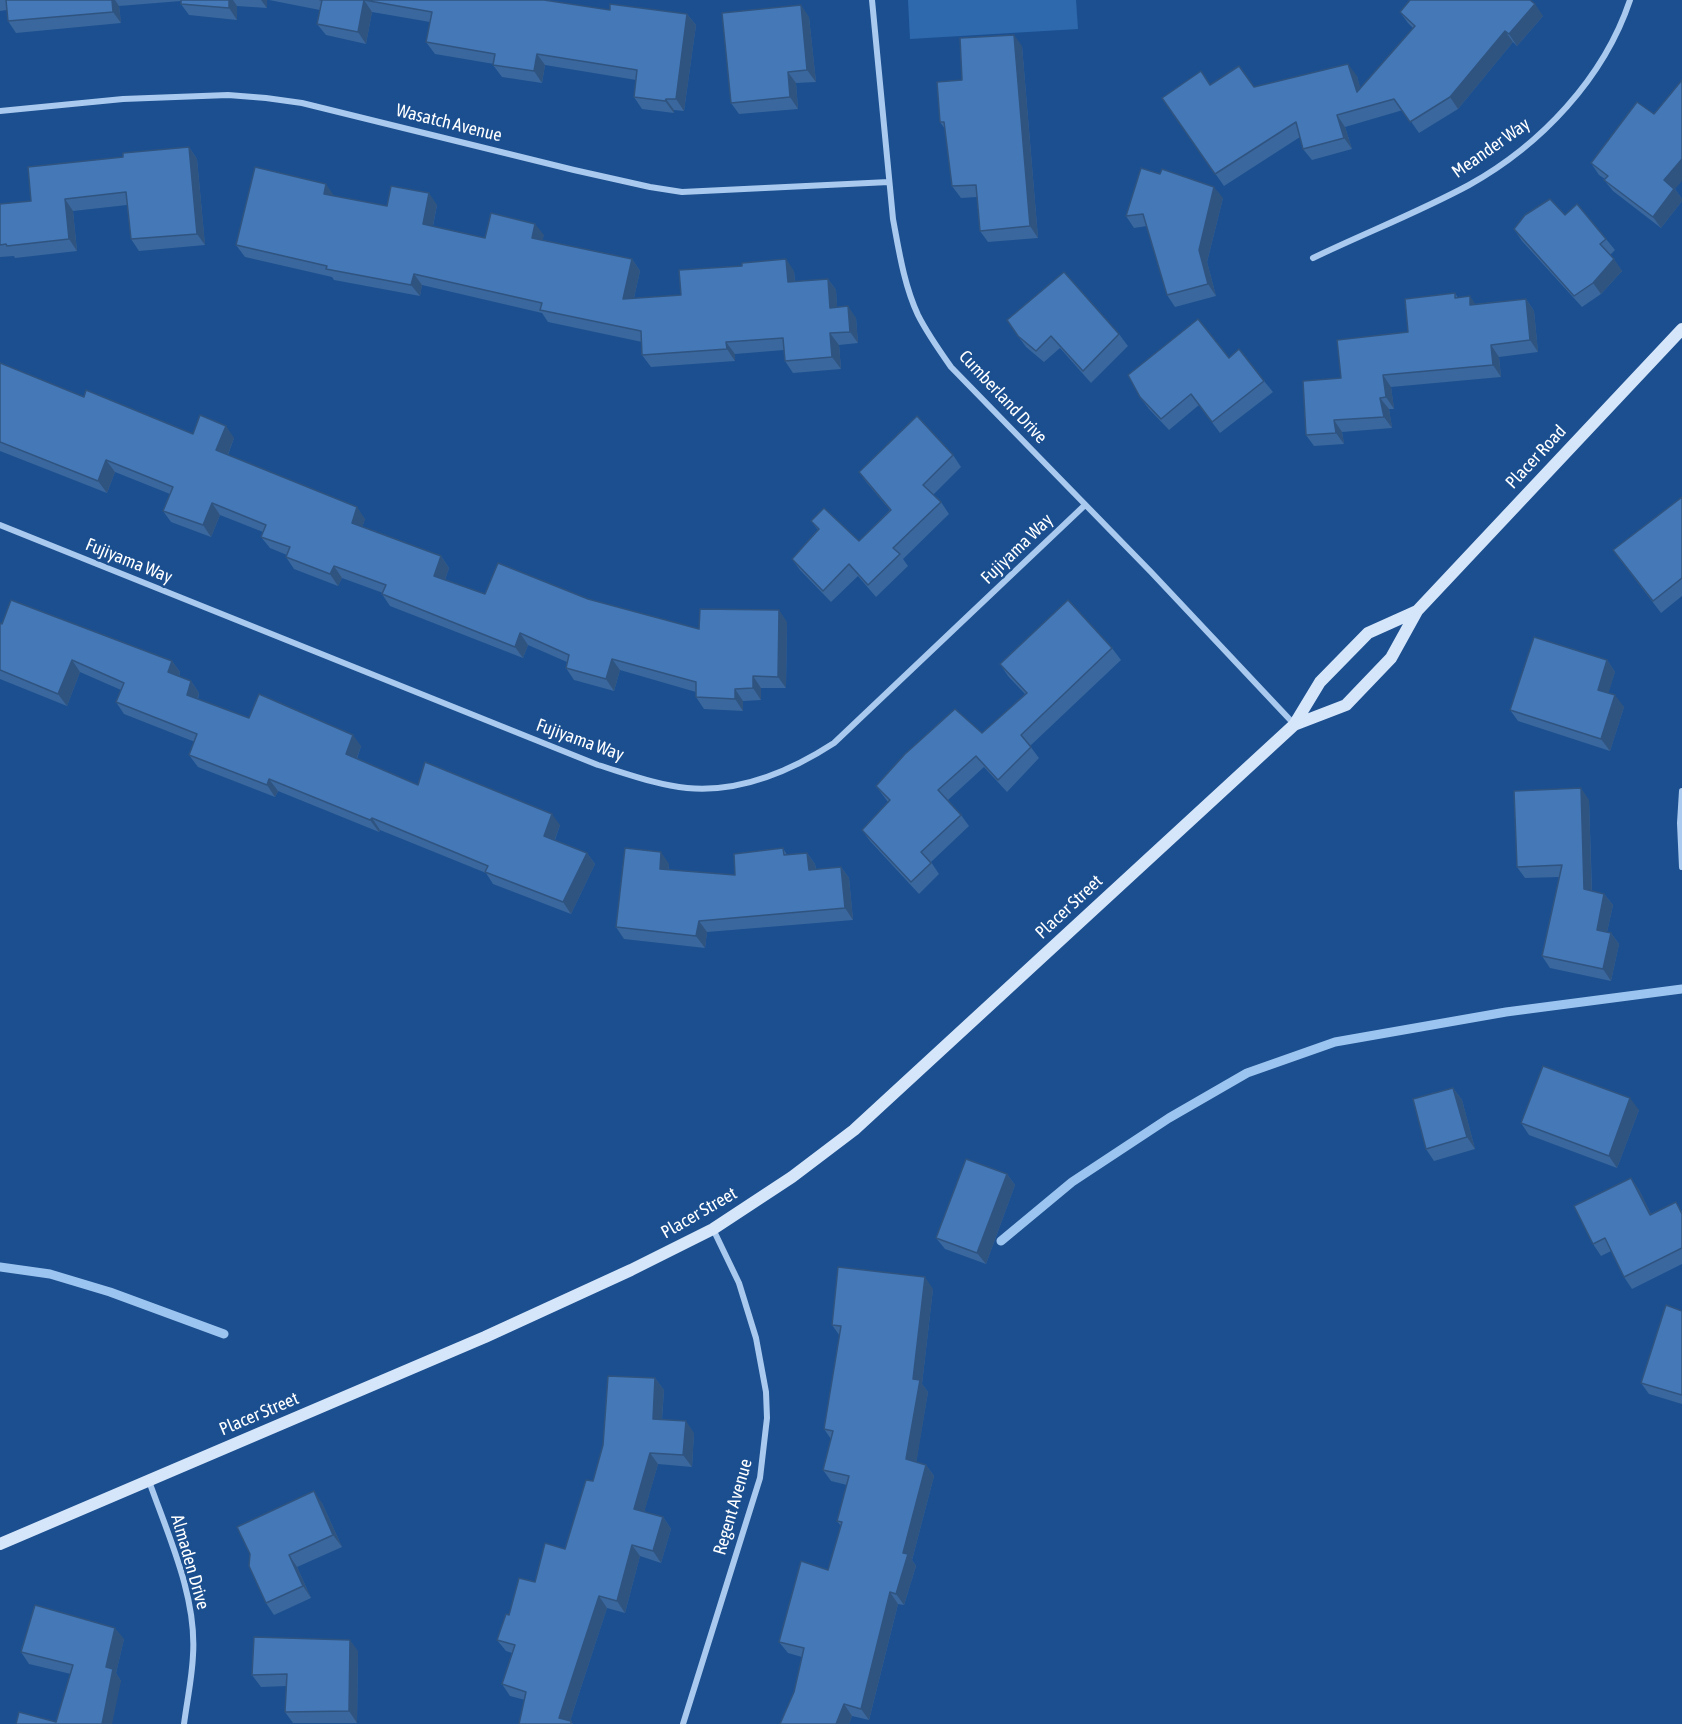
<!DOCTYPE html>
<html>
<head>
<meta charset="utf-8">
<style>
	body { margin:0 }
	canvas { display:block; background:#1b4f8f }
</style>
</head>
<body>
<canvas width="1682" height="1724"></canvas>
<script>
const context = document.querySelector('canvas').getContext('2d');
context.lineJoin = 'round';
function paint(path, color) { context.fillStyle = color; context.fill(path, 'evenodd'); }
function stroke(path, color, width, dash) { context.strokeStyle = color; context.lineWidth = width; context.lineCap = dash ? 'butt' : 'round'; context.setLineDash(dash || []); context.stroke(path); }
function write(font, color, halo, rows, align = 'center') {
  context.font = font + ' "Asap Condensed",sans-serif'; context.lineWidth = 5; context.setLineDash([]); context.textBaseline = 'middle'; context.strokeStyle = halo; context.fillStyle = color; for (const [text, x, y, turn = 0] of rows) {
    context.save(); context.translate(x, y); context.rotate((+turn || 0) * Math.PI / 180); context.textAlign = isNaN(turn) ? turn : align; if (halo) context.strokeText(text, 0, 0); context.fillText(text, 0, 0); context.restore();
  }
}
paint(new Path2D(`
	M 908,0 L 1076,0 L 1078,29 L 910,39 Z`), '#2e69ad');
stroke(new Path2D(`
	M 1001,1241 L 1072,1182 L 1169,1118 L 1247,1073 L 1335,1042 L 1506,1012 L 1682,989
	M 0,1267 L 50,1274 L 110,1292 L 224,1334`), '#9cc4f0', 9);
stroke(new Path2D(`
	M 872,0 L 893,219 C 899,251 904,285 918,315 C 927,333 939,350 951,367 L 1151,572 L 1294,724
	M 0,111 L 123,99 L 228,95 L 266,98 L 302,103 L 574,170 L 650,187 L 682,192 L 889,182
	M 1313,258 C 1365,233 1419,212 1469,185 C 1541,145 1604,78 1630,0
	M 0,525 L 598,765 C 628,774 657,785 687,788 C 740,793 791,771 834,743 L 1085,505
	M 1682,791 L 1680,823 L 1682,867
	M 149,1481 C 168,1535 197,1597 193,1655 C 192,1678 187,1701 184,1724
	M 683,1724 L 760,1478 L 767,1418 L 766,1392 L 756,1338 L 739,1283 L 713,1229`), '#a9c9ee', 6);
stroke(new Path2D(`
	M 1294,725 L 1346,705 L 1391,658 L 1417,611 L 1682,329
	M 0,1544 L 485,1337 L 631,1270 L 713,1229 L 792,1177 L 854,1130 L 1294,725 L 1320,682 L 1368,633 L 1417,611`), '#d6e6fa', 12);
paint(new Path2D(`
	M 0,0 L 267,0 L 267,8 L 237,6 L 237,20 L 189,15 L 181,4 L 181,1 L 119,6 L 121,23 L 16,33 L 8,21 L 7,10 L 0,11 Z
	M 269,0 L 544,0 L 610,10 L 687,14 L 696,25 L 684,111 L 674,110 L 674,113 L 642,109 L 634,97 L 636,80 L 545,65 L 542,83 L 502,77 L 493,65 L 494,64 L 435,54 L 426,42 L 430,22 L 372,12 L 366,44 L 326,35 L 317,24 L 320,10 Z
	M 1400,12 L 1543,16 L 1517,46 L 1513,42 L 1458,109 L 1419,133 L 1403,110 L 1345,127 L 1352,149 L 1312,160 L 1303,149 L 1300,137 L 1224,186 L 1162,98 L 1211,85 L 1254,87 L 1357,76 L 1360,88 L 1413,28 L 1408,23 Z
	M 809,17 L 816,82 L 796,83 L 798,109 L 739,114 L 731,103 Z
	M 1022,46 L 1038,238 L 988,242 L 980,231 L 977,197 L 961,198 L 952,186 L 945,129 L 940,122 L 962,80 Z
	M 189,147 L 197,159 L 205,245 L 139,251 L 131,239 L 127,205 L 73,211 L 77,251 L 15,258 L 14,256 L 0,257 L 0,204 L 31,201 L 123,157 Z
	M 1591,163 L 1675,189 L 1682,199 L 1682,201 L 1661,228 L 1613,191 L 1604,180 L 1605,179 L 1599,175 Z
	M 334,196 L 387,206 L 437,205 L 433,226 L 485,238 L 544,235 L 542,240 L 632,259 L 640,271 L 634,298 L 681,295 L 794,271 L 795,282 L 828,279 L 836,290 L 837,307 L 856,318 L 858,343 L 839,345 L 841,369 L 793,373 L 785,361 L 784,350 L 735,354 L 735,361 L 651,367 L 642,355 L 642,342 L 548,322 L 542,313 L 422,285 L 420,296 L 334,280 L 332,277 L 245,257 L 236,245 Z
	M 1223,198 L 1207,262 L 1216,296 L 1175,307 L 1167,295 L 1147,226 L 1134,228 L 1126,216 Z
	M 1565,215 L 1606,239 L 1615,250 L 1610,255 L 1622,271 L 1601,294 L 1582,307 L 1522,241 L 1514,229 Z
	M 1455,293 L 1458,298 L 1475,304 L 1526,299 L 1534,311 L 1538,352 L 1499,357 L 1501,377 L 1391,387 L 1394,409 L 1389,409 L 1392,428 L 1342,432 L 1344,444 L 1314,446 L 1306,435 L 1341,378 L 1408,332 Z
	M 1119,334 L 1128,346 L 1091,383 L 1060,348 L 1044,362 L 1026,347 L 1018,336 Z
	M 1229,358 L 1264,381 L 1273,392 L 1220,433 L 1199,405 L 1169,430 L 1149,409 L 1140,397 Z
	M 0,363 L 84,397 L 193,434 L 234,438 L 228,455 L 365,519 L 362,527 L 441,556 L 449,568 L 445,580 L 485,594 L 588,599 L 699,629 L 787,622 L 786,688 L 761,688 L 761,700 L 743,701 L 743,711 L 704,709 L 696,697 L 696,692 L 620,670 L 614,691 L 574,680 L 566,668 L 567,662 L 528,645 L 523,658 L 390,606 L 382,594 L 383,593 L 342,578 L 338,586 L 294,569 L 286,557 L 287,555 L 270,548 L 261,537 L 263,532 L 220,515 L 211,537 L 171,522 L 163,511 L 170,494 L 115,472 L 107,493 L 0,451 Z
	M 953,455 L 961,467 L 933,495 L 941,502 L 949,514 L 903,559 L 908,566 L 876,597 L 858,576 L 831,602 L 800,570 L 792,559 L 818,530 L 811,521 L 859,541 L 890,510 L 867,483 L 859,472 Z
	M 1682,497 L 1682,596 L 1661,613 L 1613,550 Z
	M 0,623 L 172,661 L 180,672 L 179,677 L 191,681 L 199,693 L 198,699 L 249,718 L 361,746 L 357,759 L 418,785 L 560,825 L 555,840 L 587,853 L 595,864 L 571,914 L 493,884 L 486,873 L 380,830 L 379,832 L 278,791 L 275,797 L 198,767 L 189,755 L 195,742 L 124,714 L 116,702 L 121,690 L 80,672 L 67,706 L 0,679 Z
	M 1112,648 L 1121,660 L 1030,746 L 1039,758 L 1007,792 L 984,767 L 948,800 L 961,815 L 969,826 L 931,862 L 939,874 L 919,894 L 870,841 L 862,830 L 888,802 L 876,786 L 982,733 L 1025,694 L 1008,676 L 1000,664 Z
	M 1607,660 L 1615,672 L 1608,693 L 1624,707 L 1610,751 L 1518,721 L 1510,710 Z
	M 1589,800 L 1592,891 L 1604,894 L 1613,905 L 1607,932 L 1611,933 L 1619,944 L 1611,981 L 1550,968 L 1542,956 L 1559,877 L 1525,878 L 1517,867 Z
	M 783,848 L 787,855 L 807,853 L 815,864 L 816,869 L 841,867 L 849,878 L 853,920 L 707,932 L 705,948 L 624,939 L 616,927 L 669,864 L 669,870 L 735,875 Z
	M 1453,1088 L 1462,1100 L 1475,1149 L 1434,1161 L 1426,1149 Z
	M 1639,1110 L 1617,1168 L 1529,1135 L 1521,1123 Z
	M 1007,1174 L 1015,1185 L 986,1264 L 945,1249 L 936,1238 Z
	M 1631,1178 L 1639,1190 L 1651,1214 L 1682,1211 L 1682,1264 L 1632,1289 L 1624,1277 L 1611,1251 L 1601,1256 L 1593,1244 Z
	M 933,1289 L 922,1384 L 928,1392 L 916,1462 L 926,1465 L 934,1476 L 912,1560 L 916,1566 L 904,1605 L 898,1604 L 869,1720 L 852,1716 L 849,1724 L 780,1724 L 794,1692 L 802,1657 L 788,1653 L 779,1642 L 828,1570 L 841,1526 L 837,1521 L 847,1485 L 831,1481 L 823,1470 L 831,1439 L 824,1429 L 840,1336 L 832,1325 Z
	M 1682,1311 L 1682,1404 L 1649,1394 L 1641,1383 Z
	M 655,1378 L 664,1390 L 662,1420 L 694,1433 L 692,1467 L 658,1464 L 644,1512 L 663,1517 L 671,1529 L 661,1563 L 640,1556 L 625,1613 L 607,1608 L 570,1721 L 573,1724 L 519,1724 L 525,1700 L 510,1696 L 502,1684 L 512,1653 L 506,1651 L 497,1640 L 509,1615 L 535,1582 L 565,1549 L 593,1481 Z
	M 322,1503 L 342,1547 L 297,1567 L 311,1598 L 274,1615 L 266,1603 L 249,1566 Z
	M 124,1639 L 116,1673 L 121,1681 L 56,1722 L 71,1674 L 29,1664 L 21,1652 Z
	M 358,1651 L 357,1723 L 293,1723 L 285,1712 L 287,1686 L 261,1687 L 252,1675 Z`), '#3a679d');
paint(new Path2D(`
	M 112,0 L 115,0 L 119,6 L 121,23 L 113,12 Z
	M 229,0 L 233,0 L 237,6 L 237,20 L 229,8 Z
	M 261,0 L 267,0 L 267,8 Z
	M 364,0 L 372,12 L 366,44 L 358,32 Z
	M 1535,4 L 1543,16 L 1517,46 L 1509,34 Z
	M 801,5 L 809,17 L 816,82 L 807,70 Z
	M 687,14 L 696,25 L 684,111 L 676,99 Z
	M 1505,31 L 1513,42 L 1458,109 L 1450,97 Z
	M 1014,35 L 1022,46 L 1038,238 L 1030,226 Z
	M 537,54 L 545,65 L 542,83 L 534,71 Z
	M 1348,64 L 1357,76 L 1365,104 L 1357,92 Z
	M 788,72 L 796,83 L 798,109 L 790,97 Z
	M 666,99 L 674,110 L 674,113 L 665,101 Z
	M 1337,115 L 1345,127 L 1352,149 L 1344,138 Z
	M 189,147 L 197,159 L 205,245 L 197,234 Z
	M 1682,159 L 1682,181 L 1675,189 L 1682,199 L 1682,201 L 1661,228 L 1653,217 L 1664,180 Z
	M 326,184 L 334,196 L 332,206 L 324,194 Z
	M 1214,187 L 1223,198 L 1207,262 L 1216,296 L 1208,284 L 1199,250 Z
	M 429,193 L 437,205 L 431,235 L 423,224 Z
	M 65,199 L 73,211 L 77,251 L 69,239 Z
	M 535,224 L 544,235 L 540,250 L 532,238 Z
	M 632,259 L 640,271 L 631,311 L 623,299 Z
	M 786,259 L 794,271 L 796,294 L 788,282 Z
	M 1614,259 L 1622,271 L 1601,294 L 1593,283 Z
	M 414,274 L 422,285 L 420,296 L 411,285 Z
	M 828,279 L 836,290 L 838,319 L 830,308 Z
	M 1470,296 L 1478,308 L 1470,305 Z
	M 1526,299 L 1534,311 L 1538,352 L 1530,340 Z
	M 848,306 L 856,318 L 858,343 L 850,332 Z
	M 830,333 L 839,345 L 841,369 L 832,357 Z
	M 726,342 L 735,354 L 735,361 L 727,349 Z
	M 1491,345 L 1499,357 L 1501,377 L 1493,365 Z
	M 1383,375 L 1391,387 L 1394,409 L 1386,397 Z
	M 1380,398 L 1389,409 L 1392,428 L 1384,417 Z
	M 1334,420 L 1342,432 L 1344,444 L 1336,433 Z
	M 226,426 L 234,438 L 225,462 L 216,450 Z
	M 106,460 L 115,472 L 107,493 L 98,481 Z
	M 212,503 L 220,515 L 211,537 L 203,525 Z
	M 357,507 L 365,519 L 360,534 L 352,523 Z
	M 441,556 L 449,568 L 442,588 L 434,576 Z
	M 334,566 L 342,578 L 338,586 L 330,574 Z
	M 779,610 L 787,622 L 786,688 L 778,677 Z
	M 520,633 L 528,645 L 523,658 L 515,647 Z
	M 612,659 L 620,670 L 614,691 L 606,679 Z
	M 72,660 L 80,672 L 67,706 L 58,694 Z
	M 1607,660 L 1615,672 L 1606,701 L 1598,690 Z
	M 172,661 L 180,672 L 176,684 L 168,672 Z
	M 753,676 L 761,688 L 761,700 L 753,688 Z
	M 191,681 L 199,693 L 195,706 L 187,695 Z
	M 735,689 L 743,701 L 743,711 L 735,699 Z
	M 1615,695 L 1624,707 L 1610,751 L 1601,739 Z
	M 353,735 L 361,746 L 354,766 L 346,754 Z
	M 269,779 L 278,791 L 275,797 L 267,785 Z
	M 1581,788 L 1589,800 L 1592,901 L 1584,889 Z
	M 552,814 L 560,825 L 552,847 L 544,836 Z
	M 372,818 L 380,830 L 379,832 L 370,820 Z
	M 661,852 L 669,864 L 668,881 L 660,869 Z
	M 587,853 L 595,864 L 571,914 L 563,902 Z
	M 807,853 L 815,864 L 818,882 L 809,870 Z
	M 841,867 L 849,878 L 853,920 L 845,908 Z
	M 1604,894 L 1613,905 L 1605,941 L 1597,930 Z
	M 699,921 L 707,932 L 705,948 L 696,936 Z
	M 1611,933 L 1619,944 L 1611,981 L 1603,969 Z
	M 1453,1088 L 1462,1100 L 1475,1149 L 1467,1137 Z
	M 1630,1098 L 1639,1110 L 1617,1168 L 1609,1156 Z
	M 1007,1174 L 1015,1185 L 986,1264 L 977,1253 Z
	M 1631,1178 L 1639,1190 L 1658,1227 L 1650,1215 Z
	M 925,1277 L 933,1289 L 922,1384 L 928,1392 L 915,1471 L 906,1459 L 913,1379 Z
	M 655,1378 L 664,1390 L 661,1431 L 653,1419 Z
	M 686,1421 L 694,1433 L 692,1467 L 683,1455 Z
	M 650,1453 L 658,1464 L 642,1520 L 634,1509 Z
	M 926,1465 L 934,1476 L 912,1560 L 916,1566 L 904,1605 L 896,1594 L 903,1553 Z
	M 314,1491 L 322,1503 L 342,1547 L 333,1535 Z
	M 663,1517 L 671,1529 L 661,1563 L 653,1551 Z
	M 632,1545 L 640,1556 L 625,1613 L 617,1601 Z
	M 289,1555 L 297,1567 L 311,1598 L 303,1586 Z
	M 890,1592 L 898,1604 L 869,1720 L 861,1709 Z
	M 599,1596 L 607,1608 L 569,1724 L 559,1718 Z
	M 115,1628 L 124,1639 L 116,1673 L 121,1681 L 112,1724 L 102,1724 L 106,1667 Z
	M 350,1640 L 358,1651 L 357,1723 L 349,1711 Z
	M 844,1704 L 852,1716 L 849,1724 L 836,1724 Z`), '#305480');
const building = new Path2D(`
	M 6,0 L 112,0 L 113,12 L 8,21 Z
	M 181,0 L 229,0 L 229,8 L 181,4 Z
	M 320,0 L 544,0 L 610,10 L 610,4 L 687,14 L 676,99 L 666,99 L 665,101 L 634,97 L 637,70 L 537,54 L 534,71 L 493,65 L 495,54 L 426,42 L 432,12 L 364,0 L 358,32 L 317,24 L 322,0 Z
	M 1410,0 L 1530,0 L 1535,4 L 1509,34 L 1505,31 L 1450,97 L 1410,122 L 1394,99 L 1337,115 L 1344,138 L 1303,149 L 1296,122 L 1215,174 L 1162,98 L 1201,71 L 1210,85 L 1239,66 L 1254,87 L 1348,64 L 1357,92 L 1415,26 L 1400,12 Z
	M 801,5 L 807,70 L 788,72 L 790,97 L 731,103 L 722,13 Z
	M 1014,35 L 1030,226 L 980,231 L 976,185 L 952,186 L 944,122 L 940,122 L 937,82 L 962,80 L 960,38 Z
	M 1682,80 L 1682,159 L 1664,180 L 1674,189 L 1653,217 L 1604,180 L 1608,176 L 1591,163 L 1637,102 L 1654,114 Z
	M 189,147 L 197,234 L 131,239 L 126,192 L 65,199 L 69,239 L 7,246 L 6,244 L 0,245 L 0,204 L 31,201 L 28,167 L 123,157 L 123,153 Z
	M 255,167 L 326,184 L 324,194 L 387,206 L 391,186 L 429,193 L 423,224 L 485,238 L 491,213 L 535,224 L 532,238 L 632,259 L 623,299 L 681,295 L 679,270 L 742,266 L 742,263 L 786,259 L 788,282 L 828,279 L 830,308 L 848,306 L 850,332 L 830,333 L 832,357 L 785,361 L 783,338 L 726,342 L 727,349 L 642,355 L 641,331 L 540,310 L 542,303 L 414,274 L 411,285 L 326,269 L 327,266 L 236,245 Z
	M 1141,168 L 1160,174 L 1162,169 L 1214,187 L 1199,250 L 1208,284 L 1167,295 L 1143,214 L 1126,216 Z
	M 1550,199 L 1565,215 L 1577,204 L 1606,239 L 1600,244 L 1614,259 L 1593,283 L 1574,296 L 1514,229 L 1525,215 Z
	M 1064,272 L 1119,334 L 1083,371 L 1051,336 L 1036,351 L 1018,336 L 1007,320 Z
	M 1455,293 L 1455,298 L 1470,296 L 1470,305 L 1526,299 L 1530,340 L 1491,345 L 1493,365 L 1383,375 L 1386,397 L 1380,398 L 1384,417 L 1334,420 L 1336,433 L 1306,435 L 1303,381 L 1341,378 L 1337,340 L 1408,332 L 1405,299 Z
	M 1198,319 L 1229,358 L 1239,349 L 1264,381 L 1212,422 L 1191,394 L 1161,419 L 1140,397 L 1128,375 Z
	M 0,363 L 84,397 L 86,390 L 193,434 L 200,415 L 226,426 L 216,450 L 357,507 L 352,523 L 441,556 L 434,576 L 485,594 L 498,563 L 588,599 L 699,629 L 700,609 L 779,610 L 778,677 L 753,676 L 753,688 L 735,689 L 735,699 L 696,697 L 696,682 L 612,659 L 606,679 L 566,668 L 569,655 L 520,633 L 515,647 L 382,594 L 386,585 L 334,566 L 330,574 L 286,557 L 290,547 L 261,537 L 266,525 L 212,503 L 203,525 L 163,511 L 173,487 L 106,460 L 98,481 L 0,442 Z
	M 917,416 L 953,455 L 923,485 L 941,502 L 893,548 L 900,554 L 868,585 L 849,564 L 823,591 L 792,559 L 819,529 L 811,521 L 824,508 L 859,541 L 891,510 L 859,472 Z
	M 1682,497 L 1682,578 L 1653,601 L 1613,550 Z
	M 11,600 L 172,661 L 168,672 L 191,681 L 187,695 L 249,718 L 259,694 L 353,735 L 346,754 L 418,785 L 425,762 L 552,814 L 544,836 L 587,853 L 563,902 L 485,872 L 488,866 L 372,818 L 370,820 L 269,779 L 267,785 L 189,755 L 197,734 L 116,702 L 124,683 L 72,660 L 58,694 L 0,670 L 0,623 L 2,624 Z
	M 1068,600 L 1112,648 L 1021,735 L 1031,747 L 998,780 L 976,756 L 938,790 L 961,815 L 921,852 L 931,863 L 911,882 L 862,830 L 890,800 L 876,786 L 905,754 L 955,709 L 982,733 L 1027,693 L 1000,664 Z
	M 1534,637 L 1607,660 L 1598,690 L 1615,695 L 1601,739 L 1510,710 Z
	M 1581,788 L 1584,889 L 1604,894 L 1597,930 L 1611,933 L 1603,969 L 1542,956 L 1562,865 L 1517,867 L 1514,791 Z
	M 625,848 L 661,852 L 660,869 L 735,875 L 734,854 L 783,848 L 784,855 L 807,853 L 809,870 L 841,867 L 845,908 L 699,921 L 696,936 L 616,927 Z
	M 1543,1066 L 1630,1098 L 1609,1156 L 1521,1123 Z
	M 1453,1088 L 1467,1137 L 1426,1149 L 1413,1099 Z
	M 966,1159 L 1007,1174 L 977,1253 L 936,1238 Z
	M 1631,1178 L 1650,1215 L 1676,1202 L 1682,1214 L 1682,1248 L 1624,1277 L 1605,1238 L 1593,1244 L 1574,1206 Z
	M 838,1267 L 925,1277 L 913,1379 L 920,1380 L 906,1459 L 926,1465 L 903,1553 L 908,1554 L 896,1594 L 890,1592 L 861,1709 L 844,1704 L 836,1724 L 780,1724 L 794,1692 L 804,1648 L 779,1642 L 801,1561 L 828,1570 L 842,1522 L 837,1521 L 849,1476 L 823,1470 L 833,1431 L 824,1429 L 841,1326 L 832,1325 Z
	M 1666,1305 L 1682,1311 L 1682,1395 L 1641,1383 Z
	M 608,1376 L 655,1378 L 653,1419 L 686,1421 L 683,1455 L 650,1453 L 634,1509 L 663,1517 L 653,1551 L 632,1545 L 617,1601 L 599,1596 L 559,1718 L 571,1721 L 571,1724 L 519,1724 L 526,1692 L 502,1684 L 515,1645 L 497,1640 L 506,1614 L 509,1615 L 519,1578 L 535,1582 L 545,1543 L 565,1549 L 586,1480 L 593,1481 L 603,1445 Z
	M 314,1491 L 333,1535 L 289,1555 L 303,1586 L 266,1603 L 249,1566 L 250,1554 L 237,1527 Z
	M 35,1605 L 115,1628 L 106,1667 L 113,1669 L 102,1724 L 16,1724 L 19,1712 L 56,1722 L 73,1665 L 21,1652 Z
	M 254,1637 L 350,1640 L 349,1711 L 285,1712 L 287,1674 L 252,1675 Z`);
paint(building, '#4478b7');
stroke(building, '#305480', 1.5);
write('18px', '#fff', '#1b4f8f', [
	["Wasatch Avenue",449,123,14],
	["Meander Way",1491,148,-35],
	["Cumberland Drive",1003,397,47],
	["Placer Road",1536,457,-47],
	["Fujiyama Way",1017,549,-44],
	["Fujiyama Way",129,561,22],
	["Fujiyama Way",580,740,20],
	["Placer Street",1069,907,-43],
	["Placer Street",699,1213,-30],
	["Placer Street",259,1414,-23],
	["Regent Avenue",733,1507,-74],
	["Almaden Drive",190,1562,74]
]);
</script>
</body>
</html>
